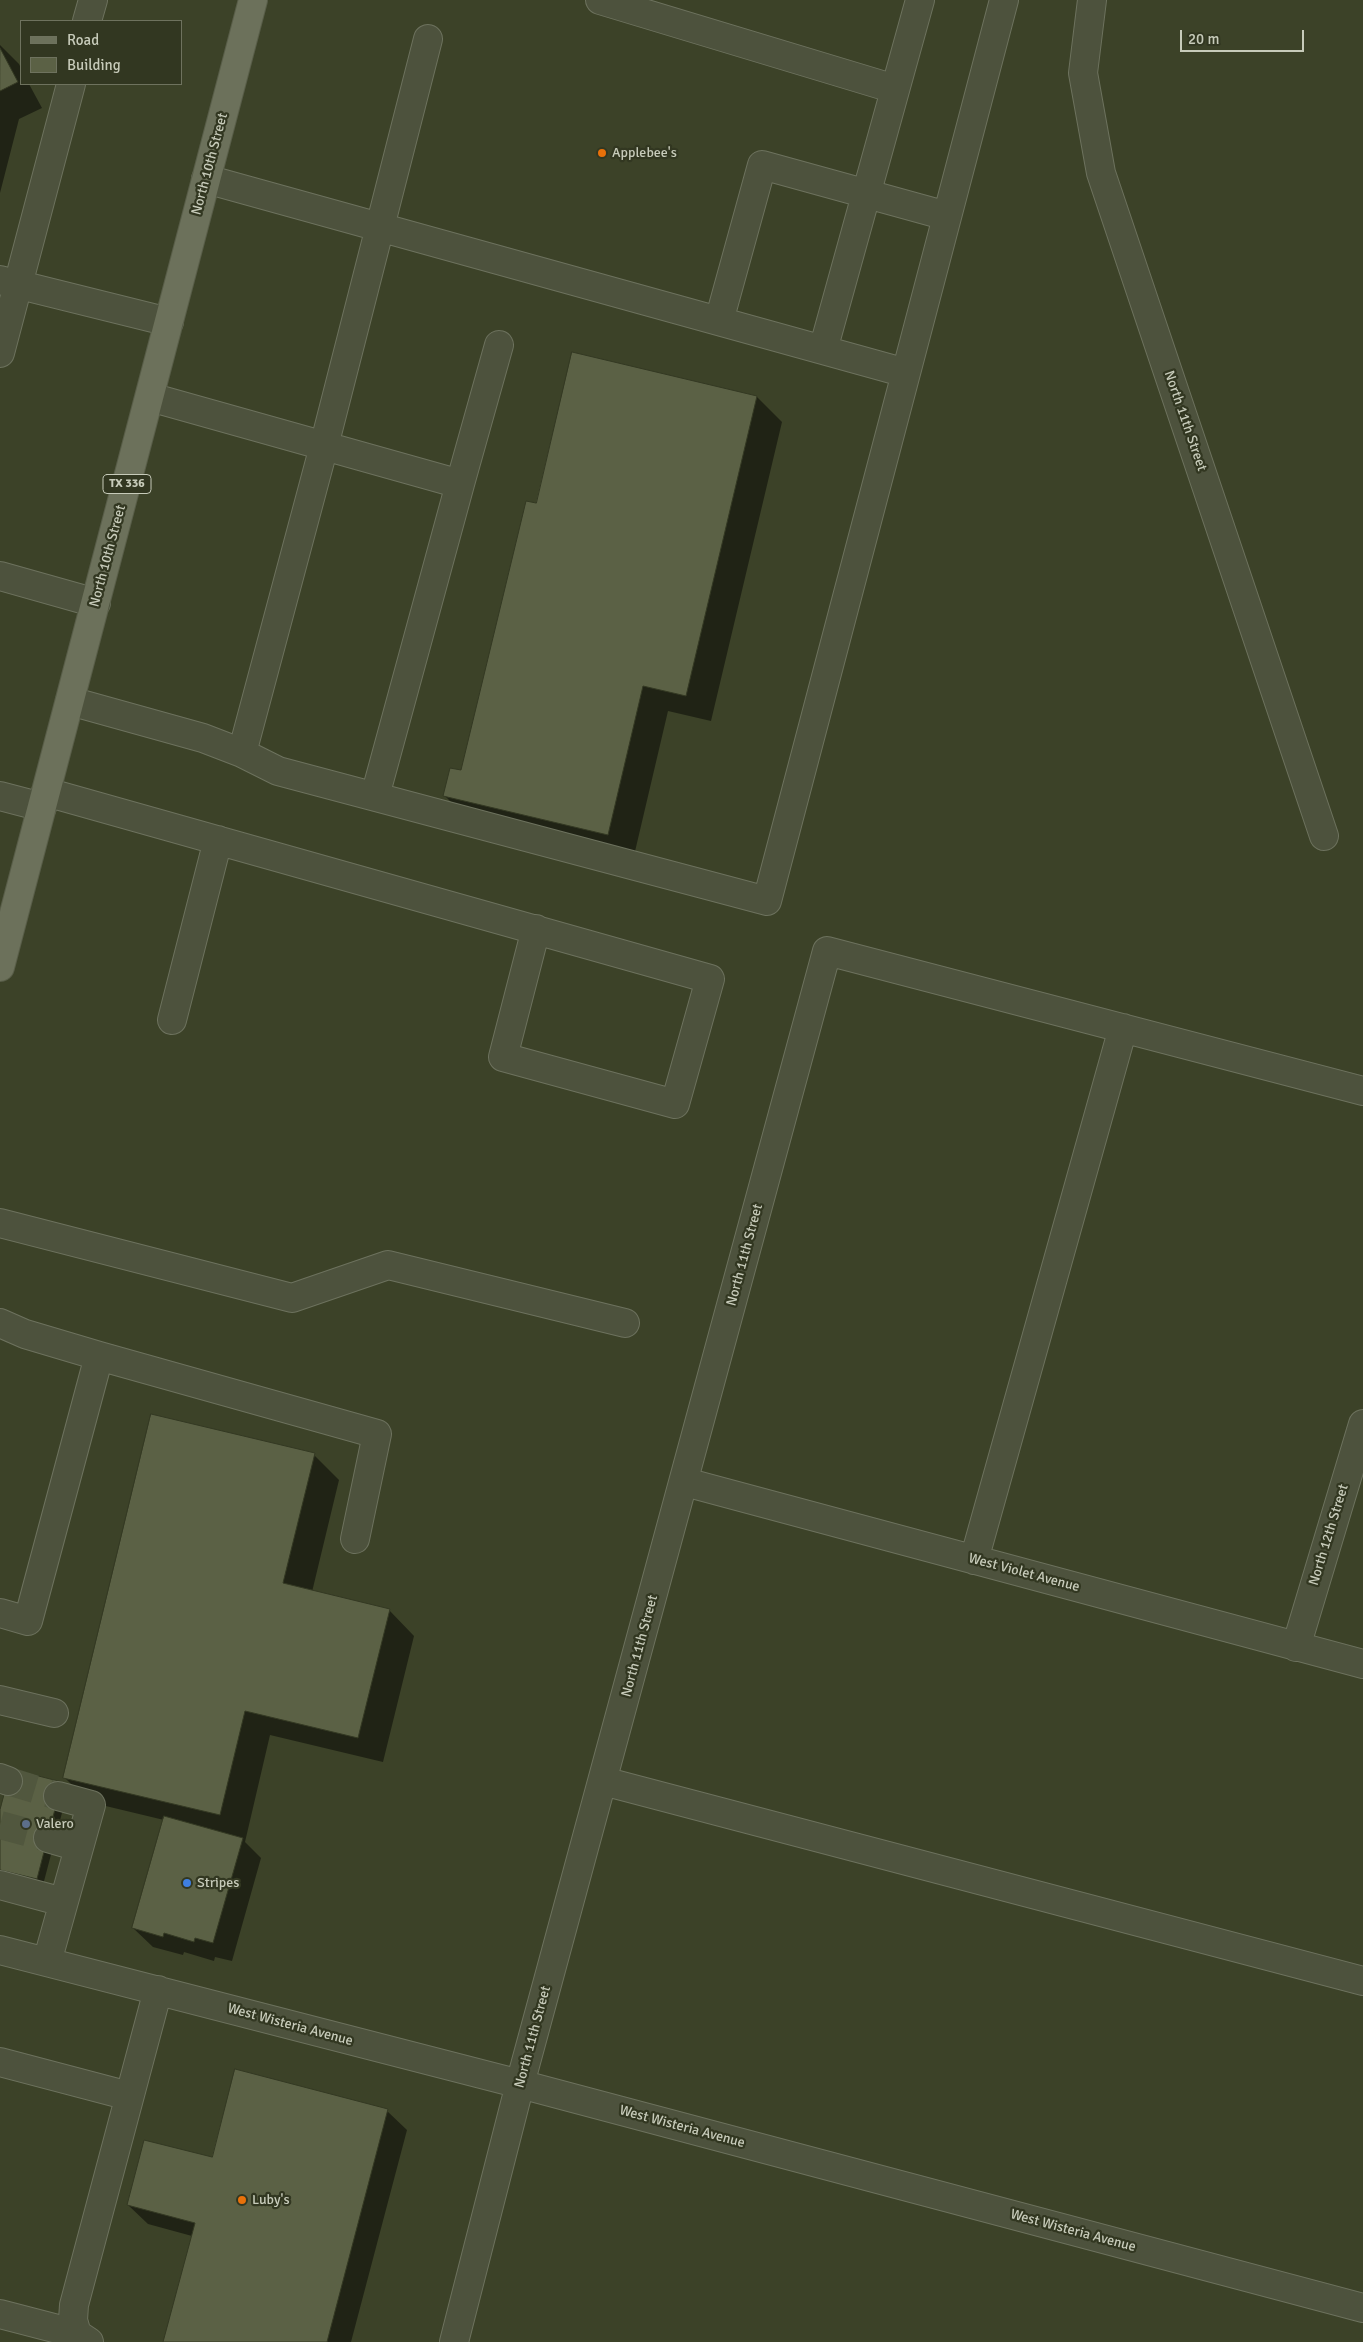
<!DOCTYPE html>
<html>
<head>
<meta charset="utf-8">
<style>
	body { margin:0 }
	#map { position:relative; width:1363px; height:2342px; overflow:hidden; background:#3c4228; font-family:Signika,sans-serif }
	canvas { display:block }
	.legend { position:absolute; left:20px; top:20px; width:162px; height:65px; box-sizing:border-box; background:#323721; border:1px solid #6e725e; margin:0; padding:6px 9px; list-style:none; font-size:15px; color:#c7cbba }
	.legend li { display:flex; align-items:center; gap:10px; height:25px }
	.legend b { width:25px; border:1px solid #6e725e }
	.scale { position:absolute; left:1180px; top:30px; width:124px; height:22px; box-sizing:border-box; border:2px solid #c7cbba; border-top:0; padding-left:6px; font-size:15px; line-height:18px; white-space:nowrap; color:#c7cbba; -webkit-text-stroke:4px #323721; paint-order:stroke }
</style>
</head>
<body>
<div id="map">
<canvas width="1363" height="2342"></canvas>
<ul class="legend">
<li><b style="height:6px;background:#6c715b"></b>Road</li>
<li><b style="height:14px;background:#5b6145"></b>Building</li>
</ul>
<div class="scale">20 m</div>
</div>
<script>
const context = document.querySelector('canvas').getContext('2d');
context.lineJoin = 'round';
function paint(path, color) { context.fillStyle = color; context.fill(path, 'evenodd'); }
function stroke(path, color, width, dash) { context.strokeStyle = color; context.lineWidth = width; context.lineCap = dash ? 'butt' : 'round'; context.setLineDash(dash || []); context.stroke(path); }
function write(font, color, halo, rows, align = 'center') {
  context.font = font + ' Signika,sans-serif'; context.lineWidth = 4.5; context.setLineDash([]); context.textBaseline = 'middle'; context.strokeStyle = halo; context.fillStyle = color; for (const [text, x, y, turn = 0] of rows) {
    context.save(); context.translate(x, y); context.rotate((+turn || 0) * Math.PI / 180); context.textAlign = isNaN(turn) ? turn : align; if (halo) context.strokeText(text, 0, 0); context.fillText(text, 0, 0); context.restore();
  }
}
paint(new Path2D(`
	M 0,45 L 19,64 L 21,68 L 21,84 L 29,84 L 42,108 L 19,119 L 0,193 Z
	M 573,353 L 757,397 L 782,422 L 711,721 L 668,711 L 633,860 L 470,821 L 445,796 L 462,772 L 537,505 Z
	M 314,1455 L 339,1480 L 312,1592 L 389,1610 L 414,1636 L 383,1762 L 270,1735 L 245,1842 L 261,1858 L 232,1961 L 215,1957 L 214,1961 L 184,1952 L 183,1955 L 153,1947 L 133,1928 L 164,1820 L 89,1802 L 64,1777 Z
	M 68,1790 L 43,1885 L 0,1874 L 0,1816 Z
	M 387,2111 L 407,2130 L 351,2342 L 165,2342 L 192,2236 L 148,2224 L 128,2205 L 213,2159 Z`), '#0007');
const building = new Path2D(`
	M 0,48 L 18,82 L 0,91 Z
	M 572,352 L 757,396 L 686,696 L 643,686 L 608,835 L 443,796 L 450,768 L 461,770 L 526,501 L 536,503 Z
	M 151,1414 L 315,1453 L 283,1583 L 390,1609 L 358,1738 L 245,1711 L 220,1815 L 63,1778 Z
	M 11,1769 L 62,1782 L 37,1879 L 0,1870 L 0,1810 Z
	M 164,1816 L 243,1838 L 213,1943 L 195,1938 L 194,1942 L 164,1933 L 163,1937 L 132,1928 Z
	M 235,2069 L 388,2109 L 327,2342 L 163,2342 L 195,2223 L 127,2205 L 144,2140 L 212,2157 Z`);
paint(building, '#5b6145');
stroke(building, '#343923', 1);
stroke(new Path2D(`
	M 8,1781 L 58,1796
	M 0,1825 L 48,1838`), '#51573e', 28, [28, 14]);
const minor = new Path2D(`
	M 600,0 L 895,89
	M 1092,0 L 1083,73 L 1101,173 L 1324,836
	M 87,21 L 93,0
	M 206,179 L 906,373 L 1004,0
	M 0,280 L 169,322
	M 719,321 L 762,165 L 947,216
	M 823,350 L 920,0
	M 0,353 L 71,84
	M 150,397 L 460,484 L 499,345
	M 0,576 L 96,603
	M 70,701 L 203,738 L 242,753 L 278,771 L 767,901 L 906,373
	M 242,753 L 324,446 L 428,39
	M 46,792 L 710,979 L 675,1104 L 503,1057 L 536,929
	M 0,796 L 42,807
	M 375,796 L 460,484
	M 172,1020 L 218,840
	M 0,1223 L 292,1298 L 388,1265 L 625,1323
	M 0,1323 L 25,1334 L 99,1356 L 377,1434 L 355,1539
	M 685,1482 L 1363,1664
	M 974,1560 L 1123,1028
	M 0,1613 L 28,1621 L 99,1356
	M 1296,1647 L 1363,1424
	M 0,1700 L 54,1713
	M 0,1778 L 8,1781
	M 603,1781 L 1363,1981
	M 48,1838 L 79,1847
	M 0,1885 L 63,1902
	M 0,1950 L 520,2084 L 1363,2308
	M 47,1962 L 91,1805 L 58,1796
	M 0,2062 L 129,2096
	M 0,2314 L 77,2334
	M 89,2342 L 77,2334 L 73,2320 L 74,2305 L 158,1990
	M 454,2342 L 520,2084 L 827,951 L 1363,1091`);
const major = new Path2D(`
	M 0,967 L 253,0`);
stroke(minor, '#6d725e', 30);
stroke(major, '#595e49', 30);
stroke(minor, '#4d523d', 28);
stroke(major, '#6c715b', 28);
for (const [x, y, r, color] of [
	[602,153,5,"#e8710a"],
	[26,1824,5,"#5c6f8a"],
	[187,1883,5,"#3f7fe0"],
	[242,2200,5,"#e8710a"]
]) { const dot = new Path2D(); dot.arc(x, y, r, 0, 2 * Math.PI); context.fillStyle = color; context.fill(dot); stroke(dot, '#323721', 2); }
for (const [x, y, w] of [
	[127,484,48]
]) { const box = new Path2D(); box.roundRect(x - w / 2, y - 9.5, w, 19, 4); context.fillStyle = '#323721'; context.fill(box); stroke(box, '#c7cbba', 1); }
write('bold 12px', '#c7cbba', null, [
	["TX 336",127,484]
]);
write('14px', '#c7cbba', '#323721', [
	["Applebee's",612,153],
	["Valero",36,1824],
	["Stripes",197,1883],
	["Luby's",252,2200]
], 'left');
write('14px', '#c7cbba', '#323721', [
	["North 10th Street",210,164,-75],
	["North 11th Street",1185,421,71],
	["North 10th Street",108,556,-75],
	["North 11th Street",745,1255,-75],
	["North 12th Street",1329,1535,-73],
	["West Violet Avenue",1024,1573,15],
	["North 11th Street",640,1646,-75],
	["West Wisteria Avenue",290,2025,15],
	["North 11th Street",533,2037,-75],
	["West Wisteria Avenue",682,2127,15],
	["West Wisteria Avenue",1073,2231,15]
]);
</script>
</body>
</html>
